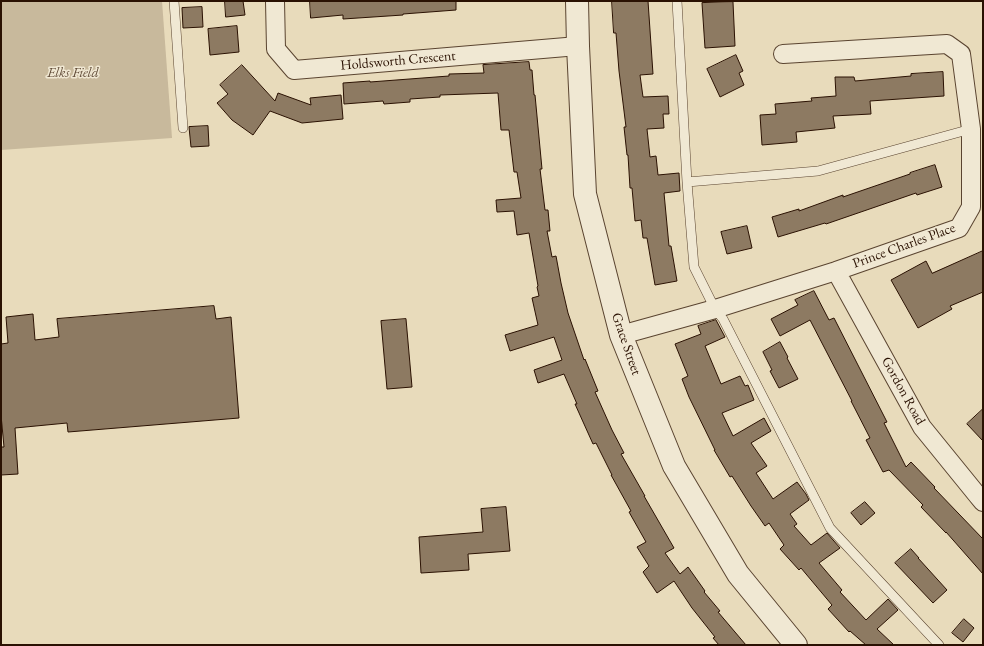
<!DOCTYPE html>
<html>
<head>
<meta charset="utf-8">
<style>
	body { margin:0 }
	#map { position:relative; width:984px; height:646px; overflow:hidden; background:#e8dbbb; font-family:"EB Garamond",serif }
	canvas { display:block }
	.frame { position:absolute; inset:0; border:2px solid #2a1102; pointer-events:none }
</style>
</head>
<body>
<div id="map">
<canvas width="984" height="646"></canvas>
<div class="frame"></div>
</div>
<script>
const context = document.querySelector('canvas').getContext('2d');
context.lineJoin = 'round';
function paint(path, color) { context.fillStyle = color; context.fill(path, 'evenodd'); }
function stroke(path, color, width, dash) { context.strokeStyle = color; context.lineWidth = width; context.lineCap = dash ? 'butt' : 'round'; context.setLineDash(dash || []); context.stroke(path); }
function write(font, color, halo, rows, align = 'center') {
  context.font = font + ' "EB Garamond",serif'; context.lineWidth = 3; context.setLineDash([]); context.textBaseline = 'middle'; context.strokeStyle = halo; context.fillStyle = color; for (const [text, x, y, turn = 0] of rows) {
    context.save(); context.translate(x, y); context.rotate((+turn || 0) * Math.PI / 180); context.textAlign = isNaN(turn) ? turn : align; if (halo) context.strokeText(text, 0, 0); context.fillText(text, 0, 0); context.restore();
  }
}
paint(new Path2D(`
	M 1,1 L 162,1 L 172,138 L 1,150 Z`), '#c8b99c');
const building = new Path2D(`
	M 225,1 L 243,1 L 245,15 L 226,17 Z
	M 310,1 L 456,1 L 456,10 L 403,14 L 403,15 L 343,19 L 343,15 L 311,18 Z
	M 612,1 L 648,1 L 653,74 L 640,75 L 643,97 L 668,96 L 669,114 L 663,114 L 664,128 L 647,129 L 650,157 L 656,156 L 658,175 L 679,173 L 680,191 L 664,193 L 669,246 L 671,246 L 677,281 L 655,285 L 647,238 L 643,238 L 641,220 L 635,221 L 632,188 L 630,188 L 628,155 L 627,155 L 624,127 L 626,127 L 619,71 L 616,33 L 614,33 Z
	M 733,2 L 735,46 L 705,48 L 702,3 Z
	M 202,7 L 203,27 L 183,28 L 182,8 Z
	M 237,26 L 239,52 L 210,55 L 208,29 Z
	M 736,55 L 743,71 L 739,73 L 744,85 L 720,97 L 707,69 Z
	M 529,62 L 530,70 L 532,70 L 534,95 L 535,95 L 542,169 L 540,169 L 545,210 L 548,210 L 550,231 L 547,231 L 552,257 L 556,256 L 561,283 L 568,313 L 584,360 L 585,359 L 598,391 L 595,392 L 612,430 L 624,453 L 621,454 L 645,496 L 644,496 L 674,548 L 665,553 L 680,574 L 688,567 L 705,591 L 704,592 L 720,611 L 718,612 L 746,645 L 719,645 L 713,638 L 715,637 L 692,608 L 674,581 L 657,593 L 643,572 L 649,566 L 637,547 L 646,542 L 629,512 L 631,511 L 611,475 L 612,475 L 596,443 L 593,444 L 575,404 L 577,404 L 564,374 L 538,383 L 534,370 L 562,360 L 554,337 L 510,351 L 505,335 L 538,325 L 532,298 L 539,296 L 537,287 L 538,286 L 529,233 L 517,235 L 514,211 L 497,212 L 496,200 L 521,198 L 517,172 L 514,172 L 509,130 L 501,130 L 498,93 L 440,95 L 440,97 L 410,99 L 410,102 L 384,104 L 383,101 L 344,104 L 343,83 L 370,81 L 370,82 L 449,76 L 449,74 L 484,73 L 483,65 Z
	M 242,65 L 275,101 L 278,93 L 311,105 L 310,98 L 341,95 L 343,119 L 302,123 L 270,111 L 253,135 L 232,120 L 217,103 L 228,94 L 220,85 Z
	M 943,72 L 944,96 L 870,101 L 871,114 L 833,116 L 835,128 L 796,132 L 797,142 L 762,145 L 760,115 L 776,114 L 775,104 L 812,101 L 811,98 L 836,96 L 835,77 L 854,77 L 855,81 L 911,76 L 911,74 Z
	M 208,126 L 209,146 L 191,147 L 189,127 Z
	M 935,165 L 942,187 L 917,195 L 916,193 L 826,224 L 825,223 L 778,237 L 772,217 L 799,209 L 799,211 L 843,195 L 843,197 L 910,174 L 910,173 Z
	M 747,226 L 752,248 L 727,254 L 721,232 Z
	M 983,251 L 983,292 L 950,306 L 952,309 L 918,328 L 891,280 L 926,261 L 932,273 Z
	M 814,291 L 829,320 L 834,318 L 887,422 L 884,423 L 906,467 L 911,462 L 935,487 L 934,488 L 983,539 L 983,574 L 946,532 L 946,533 L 921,507 L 923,505 L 889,470 L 883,472 L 866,440 L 870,438 L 851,401 L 852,401 L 810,320 L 780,336 L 771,319 L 798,305 L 795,300 Z
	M 214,306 L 216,319 L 231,317 L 239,418 L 68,432 L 67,423 L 15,428 L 18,474 L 1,475 L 1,447 L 4,447 L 1,415 L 1,344 L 8,343 L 6,317 L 33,314 L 35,340 L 59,337 L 57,319 Z
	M 406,319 L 412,387 L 387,389 L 381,321 Z
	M 716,320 L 725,337 L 705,346 L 721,384 L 740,376 L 745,386 L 748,385 L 754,400 L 722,413 L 733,436 L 764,418 L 771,431 L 751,443 L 767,466 L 756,473 L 773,499 L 797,482 L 806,494 L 809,500 L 790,514 L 797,524 L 794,526 L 811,545 L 827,533 L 840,548 L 819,563 L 842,590 L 840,592 L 866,620 L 888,599 L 898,610 L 877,629 L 894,645 L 866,645 L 850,631 L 849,632 L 828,609 L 832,605 L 801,568 L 799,570 L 780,549 L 784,545 L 769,523 L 765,526 L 751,506 L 732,476 L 730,477 L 714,450 L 715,450 L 689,397 L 682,379 L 688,376 L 675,344 L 701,334 L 698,326 Z
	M 780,342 L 788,357 L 787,358 L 798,379 L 779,388 L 770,371 L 772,370 L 763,352 Z
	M 983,409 L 983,441 L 967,424 Z
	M 865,502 L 875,513 L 861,525 L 851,513 Z
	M 506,507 L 510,551 L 468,554 L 469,570 L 421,573 L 419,537 L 483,532 L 481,509 Z
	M 911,549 L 919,558 L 918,558 L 947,590 L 933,603 L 895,563 Z
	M 964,619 L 974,628 L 963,642 L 952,633 Z`);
paint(building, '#8d7a62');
stroke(building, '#2a1102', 1);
const service = new Path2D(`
	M 174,1 L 183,128
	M 677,1 L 687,182 L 694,267 L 715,309 L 723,319 L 830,528 L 939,645
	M 687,182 L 818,171 L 971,129`);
const minor = new Path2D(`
	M 275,1 L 276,49 L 294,70 L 578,46
	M 836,271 L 922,427 L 978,496 L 983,502
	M 621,335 L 715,309 L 836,271 L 959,228 L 971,207 L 971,129 L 961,54 L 947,44 L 783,54`);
const tertiary = new Path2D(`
	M 577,1 L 578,46 L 585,194 L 621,335 L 674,466 L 738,574 L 796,645`);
stroke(service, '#5a4430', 10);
stroke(minor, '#5a4430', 20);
stroke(tertiary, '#5a4430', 24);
stroke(service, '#f0e8d3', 9);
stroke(minor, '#f0e8d3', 18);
stroke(tertiary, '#f0e8d3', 22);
write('14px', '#2a1102', '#f0e8d3', [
	["Holdsworth Crescent",398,61,-5],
	["Prince Charles Place",904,246,-20],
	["Grace Street",626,344,71],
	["Gordon Road",903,391,61]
]);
write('italic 14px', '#614c38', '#f0e8d3', [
	["Elks Field",73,73]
]);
</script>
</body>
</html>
